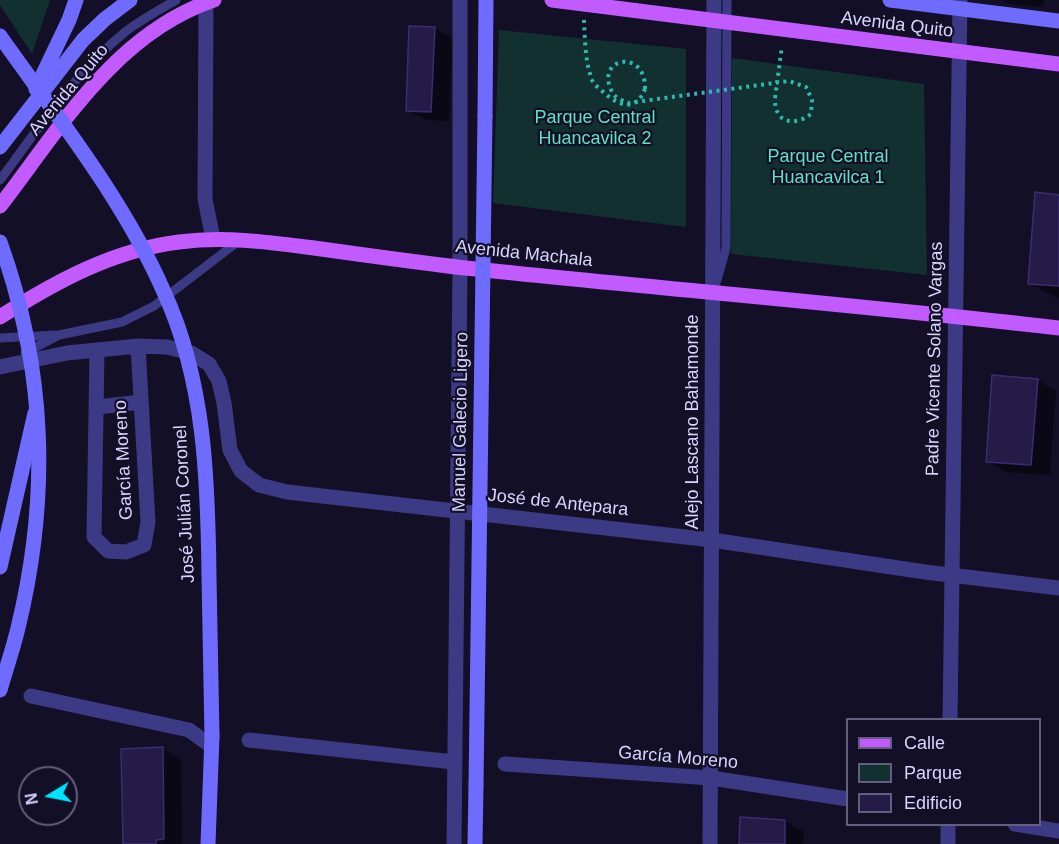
<!DOCTYPE html>
<html>
<head>
<meta charset="utf-8">
<style>
	body { margin:0 }
	#map { position:relative; width:1059px; height:844px; overflow:hidden; background:#130f26; font-family:Arial,sans-serif }
	canvas { display:block }
	.legend { position:absolute; left:846px; top:718px; width:195px; height:108px; box-sizing:border-box; background:#130f26; border:2px solid #625e7d; margin:0; padding:8px 10px; list-style:none; font-size:18px; color:#d9d4ff }
	.legend li { display:flex; align-items:center; gap:12px; height:30px }
	.legend b { width:30px; border:2px solid #625e7d }
	.north { position:absolute; left:18px; top:766px; width:60px; height:60px; box-sizing:border-box; background:#130f26; border:2px solid #625e7d; border-radius:50%; rotate:260deg; font-size:16px; font-weight:700; line-height:24px; text-align:center; color:#d9d4ff }
	.north::after { content:''; display:block; margin:auto; width:21px; height:27px; background:#00e5ff; clip-path:polygon(50% 0,100% 100%,50% 72%,0 100%) }
</style>
</head>
<body>
<div id="map">
<canvas width="1059" height="844"></canvas>
<ul class="legend">
<li><b style="height:8px;background:#c25bff"></b>Calle</li>
<li><b style="height:16px;background:#12302f"></b>Parque</li>
<li><b style="height:16px;background:#241b47"></b>Edificio</li>
</ul>
<div class="north">N</div>
</div>
<script>
const context = document.querySelector('canvas').getContext('2d');
context.lineJoin = 'round';
function paint(path, color) { context.fillStyle = color; context.fill(path, 'evenodd'); }
function stroke(path, color, width, dash) { context.strokeStyle = color; context.lineWidth = width; context.lineCap = dash ? 'butt' : 'round'; context.setLineDash(dash || []); context.stroke(path); }
function write(font, color, halo, rows, align = 'center') {
  context.font = font + ' Arial,sans-serif'; context.lineWidth = 4.5; context.setLineDash([]); context.textBaseline = 'middle'; context.strokeStyle = halo; context.fillStyle = color; for (const [text, x, y, turn = 0] of rows) {
    context.save(); context.translate(x, y); context.rotate((+turn || 0) * Math.PI / 180); context.textAlign = isNaN(turn) ? turn : align; if (halo) context.strokeText(text, 0, 0); context.fillText(text, 0, 0); context.restore();
  }
}
paint(new Path2D(`
	M 0,0 L 50,0 L 32,54 L 0,5 Z
	M 499,30 L 686,49 L 686,227 L 493,203 Z
	M 732,58 L 924,84 L 927,275 L 731,254 Z`), '#12302f');
paint(new Path2D(`
	M 1002,0 L 1044,0 L 1043,7 L 1009,4 Z
	M 435,28 L 453,39 L 449,121 L 426,120 L 407,110 Z
	M 1059,196 L 1059,299 L 1029,283 Z
	M 1037,380 L 1056,391 L 1050,475 L 1006,472 L 987,461 Z
	M 162,749 L 181,760 L 182,844 L 124,844 Z
	M 742,819 L 785,821 L 804,832 L 803,844 L 741,844 Z`), '#0007');
const building = new Path2D(`
	M 409,26 L 435,27 L 431,112 L 406,111 Z
	M 1035,192 L 1059,195 L 1059,286 L 1028,284 Z
	M 992,375 L 1038,379 L 1031,465 L 986,462 Z
	M 163,747 L 164,839 L 156,840 L 156,844 L 123,844 L 121,749 Z
	M 740,817 L 785,820 L 785,844 L 739,844 Z`);
paint(building, '#241b47');
stroke(building, '#3b2d73', 1.5);
stroke(new Path2D(`
	M 584,20 C 585,40 585,61 592,80 C 594,85 598,87 601,90 C 617,105 635,114 645,89
	M 775,98 L 782,46`), '#2fb8b0', 4, [3, 4.5]);
stroke(new Path2D(`
	M 0,180 C 38,129 75,73 125,32 C 141,20 159,10 176,0
	M 717,280 L 726,248 L 727,0
	M 0,338 L 55,335
	M 25,353 L 59,335 L 122,322 L 154,306 L 240,240`), '#3d3a85', 9);
stroke(new Path2D(`
	M 206,3 L 205,199 L 213,239
	M 97,351 L 94,537 L 108,551 L 126,552 L 144,545 L 148,522 L 138,346
	M 0,367 L 67,353 L 138,346 L 167,347 L 191,353 L 209,364 L 219,381 L 224,403 L 230,450 L 241,471 L 259,485 L 287,492 L 712,540 L 925,572 L 1059,588
	M 98,407 L 141,402
	M 31,696 L 189,730 L 211,746
	M 950,720 L 960,0
	M 249,740 L 454,762
	M 505,764 L 711,778 L 848,799
	M 1015,824 L 1059,831
	M 454,844 L 460,267 L 460,0
	M 710,844 L 714,0
	M 948,844 L 948,824`), '#3d3a85', 15);
stroke(new Path2D(`
	M 890,0 L 1059,21
	M 36,89 L 69,20 L 76,0
	M 485,116 L 486,0
	M 0,147 L 83,40 L 105,19 L 130,0
	M 0,567 L 35,413
	M 208,844 L 212,736
	M 475,844 L 476,785`), '#6f6bff', 15);
stroke(new Path2D(`
	M 552,0 L 1059,64
	M 0,206 C 60,128 116,33 214,0
	M 0,317 C 55,282 113,250 179,242 C 225,236 268,242 314,248 C 364,255 414,262 465,268 C 663,289 861,305 1059,328`), '#c25bff', 15);
stroke(new Path2D(`
	M 645,89 C 646,51 602,56 609,84 C 610,88 612,93 615,96 C 619,99 624,101 628,103 L 789,81 L 806,87 L 812,100 L 811,114 C 794,127 774,123 775,98`), '#2fb8b0', 4, [3, 4.5]);
stroke(new Path2D(`
	M 0,36 C 58,118 123,199 164,292 C 205,381 208,480 209,577 C 210,630 211,683 212,736
	M 0,242 C 46,370 50,496 18,628 C 13,649 6,669 0,690
	M 476,785 L 485,116`), '#6f6bff', 15);
write('18px', '#d9d4ff', '#130f26', [
	["Avenida Quito",897,25,7],
	["Avenida Quito",69,90,-50],
	["Avenida Machala",524,254,6],
	["Padre Vicente Solano Vargas",935,359,-89],
	["Manuel Galecio Ligero",461,422,-89],
	["Alejo Lascano Bahamonde",693,422,-90],
	["García Moreno",124,460,-93],
	["José de Antepara",558,503,6],
	["José Julián Coronel",185,504,-93],
	["García Moreno",678,758,5]
]);
write('18px', '#5fe0c0', '#130f26', [
	["Parque Central",595,118],
	["Huancavilca 2",595,139],
	["Parque Central",828,157],
	["Huancavilca 1",828,178]
]);
</script>
</body>
</html>
